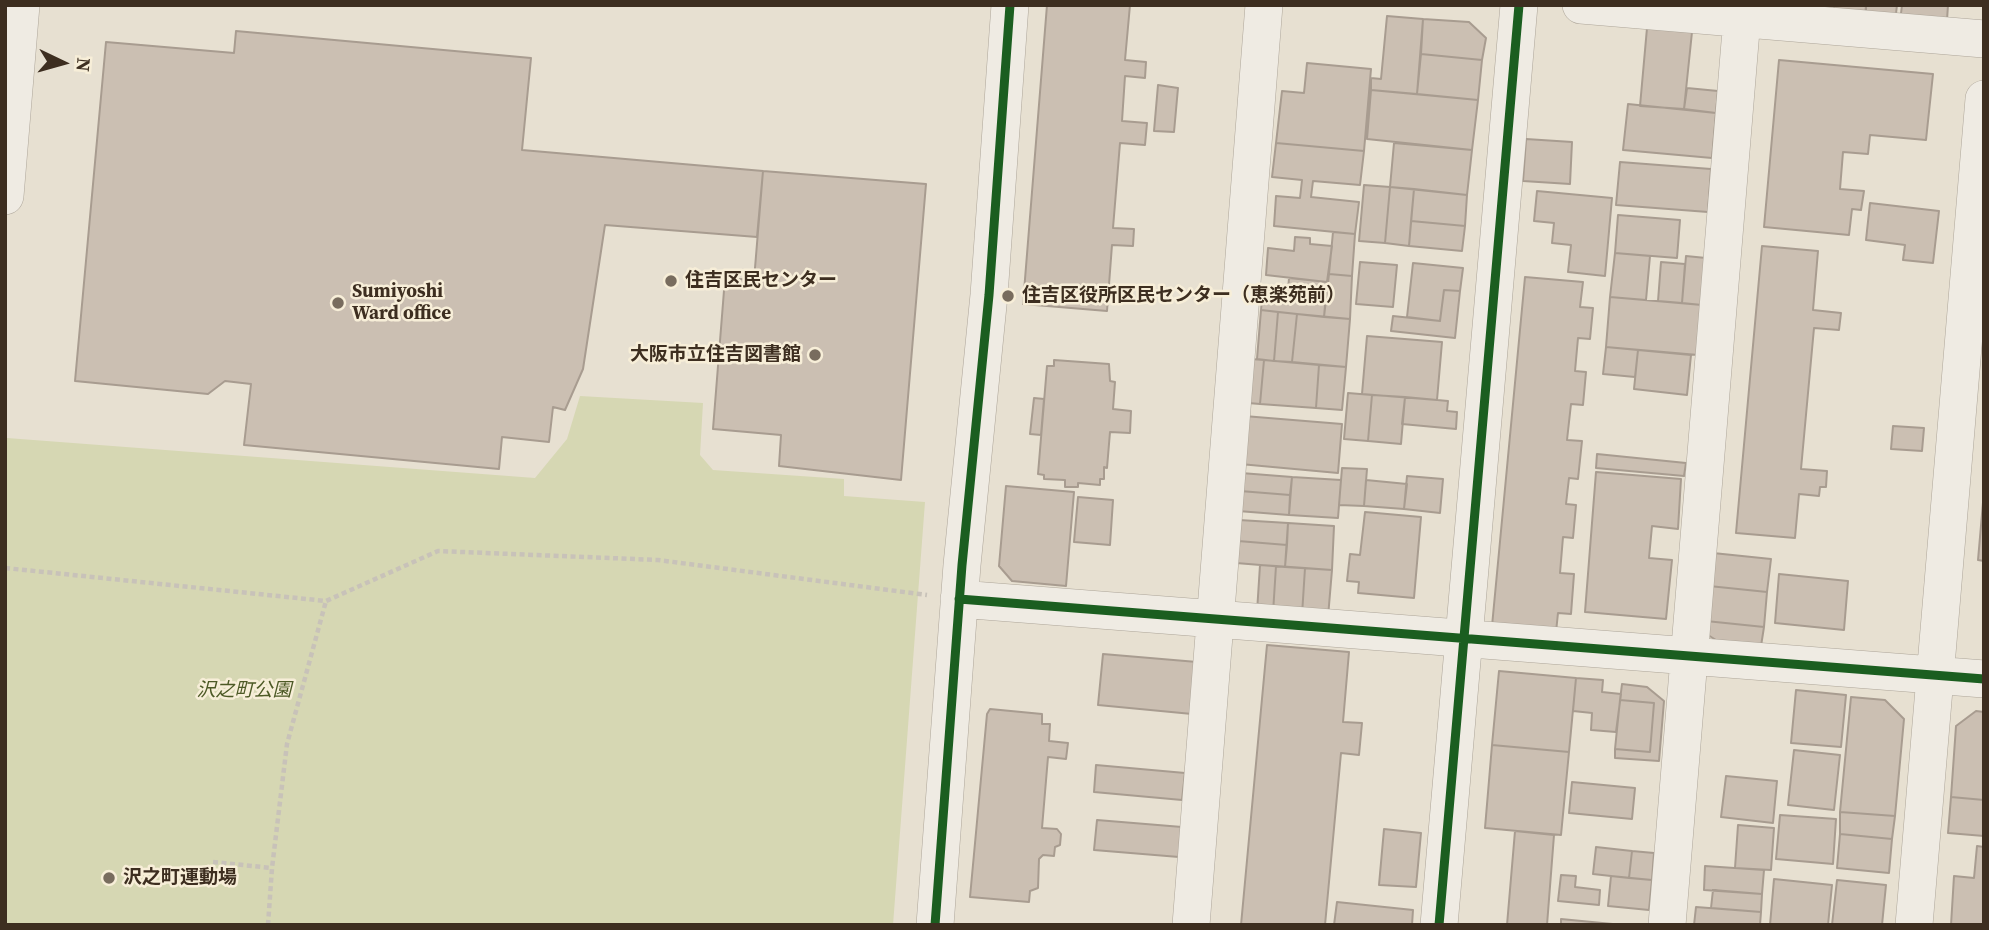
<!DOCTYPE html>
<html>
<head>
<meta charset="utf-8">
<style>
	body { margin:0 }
	#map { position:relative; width:1989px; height:930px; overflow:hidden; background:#e7e0d1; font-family:"Source Serif 4",serif }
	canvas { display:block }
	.frame { position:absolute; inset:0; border:7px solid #3d2e20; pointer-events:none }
	.north { position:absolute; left:28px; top:28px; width:70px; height:70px; -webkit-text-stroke:5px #f7eed8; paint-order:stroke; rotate:95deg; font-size:19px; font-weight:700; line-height:28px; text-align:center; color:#3d2e20 }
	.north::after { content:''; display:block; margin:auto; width:24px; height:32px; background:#3d2e20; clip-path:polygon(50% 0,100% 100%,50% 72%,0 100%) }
</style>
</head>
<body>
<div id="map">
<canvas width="1989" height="930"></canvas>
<div class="frame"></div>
<div class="north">N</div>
</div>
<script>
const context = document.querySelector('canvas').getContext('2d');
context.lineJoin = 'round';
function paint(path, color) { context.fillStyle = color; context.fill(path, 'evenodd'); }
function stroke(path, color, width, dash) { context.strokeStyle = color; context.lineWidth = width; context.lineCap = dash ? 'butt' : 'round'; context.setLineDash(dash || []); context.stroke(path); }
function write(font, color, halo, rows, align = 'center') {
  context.font = font + ' "Source Serif 4","Noto Sans JP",serif'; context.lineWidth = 5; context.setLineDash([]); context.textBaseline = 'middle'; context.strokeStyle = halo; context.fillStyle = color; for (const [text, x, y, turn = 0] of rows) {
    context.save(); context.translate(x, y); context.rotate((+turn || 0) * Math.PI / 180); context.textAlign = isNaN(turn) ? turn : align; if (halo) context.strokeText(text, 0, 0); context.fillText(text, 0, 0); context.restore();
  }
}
paint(new Path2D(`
	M 580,396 L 703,403 L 700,455 L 713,470 L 844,479 L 844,496 L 925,502 L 893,925 L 5,925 L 7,438 L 535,478 L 567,439 Z`), '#d6d7b3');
const building = new Path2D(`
	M 1047,5 L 1130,5 L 1125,60 L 1146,62 L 1145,78 L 1125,76 L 1122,121 L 1147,123 L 1145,145 L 1120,143 L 1113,228 L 1134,229 L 1133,246 L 1112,245 L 1107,311 L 1023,304 Z
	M 1834,5 L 1866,5 L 1866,13 L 1834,11 Z
	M 1866,5 L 1897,5 L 1895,22 L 1865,20 Z
	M 1902,5 L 1948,5 L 1947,20 L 1900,22 Z
	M 1387,16 L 1423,19 L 1417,94 L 1371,90 L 1371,78 L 1381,79 Z
	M 1423,19 L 1469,22 L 1486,38 L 1482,60 L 1421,54 Z
	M 1647,28 L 1692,32 L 1684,109 L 1640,106 Z
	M 236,31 L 531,58 L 522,150 L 763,171 L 757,237 L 605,225 L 583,369 L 565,410 L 553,407 L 549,442 L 502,437 L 499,469 L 244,445 L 251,384 L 225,381 L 208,394 L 75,381 L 106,42 L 234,53 Z
	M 1421,54 L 1482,60 L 1478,100 L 1417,94 Z
	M 1779,60 L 1933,74 L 1926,140 L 1870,135 L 1868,154 L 1843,152 L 1840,189 L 1864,191 L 1861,210 L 1852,209 L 1849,235 L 1764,227 Z
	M 1307,63 L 1371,69 L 1364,151 L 1276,143 L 1282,91 L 1304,93 Z
	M 1158,85 L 1178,88 L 1174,132 L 1154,131 Z
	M 1687,88 L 1718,91 L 1716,113 L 1684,109 Z
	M 1371,90 L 1478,100 L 1472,150 L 1367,139 Z
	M 1628,104 L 1716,113 L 1712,158 L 1623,150 Z
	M 1526,139 L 1572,142 L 1570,184 L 1523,181 Z
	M 1276,143 L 1364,151 L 1360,185 L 1313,181 L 1311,197 L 1359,202 L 1355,234 L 1274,226 L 1276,196 L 1300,198 L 1302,180 L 1272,177 Z
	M 1394,143 L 1472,150 L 1467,195 L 1390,187 Z
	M 1620,162 L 1711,169 L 1708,212 L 1616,205 Z
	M 763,171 L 926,184 L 901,480 L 779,466 L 781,435 L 713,429 L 725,278 L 754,280 Z
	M 1364,185 L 1390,187 L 1385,243 L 1359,241 Z
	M 1390,187 L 1414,189 L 1409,246 L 1385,243 Z
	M 1414,189 L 1467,195 L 1465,226 L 1411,221 Z
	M 1537,191 L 1612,198 L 1605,276 L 1568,272 L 1571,245 L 1552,243 L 1554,223 L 1534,221 Z
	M 1870,203 L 1939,211 L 1933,263 L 1903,260 L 1905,245 L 1866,240 Z
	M 1618,215 L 1680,220 L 1677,258 L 1615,253 Z
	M 1411,221 L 1465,226 L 1462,251 L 1409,246 Z
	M 1333,232 L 1355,234 L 1352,276 L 1329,274 Z
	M 1295,237 L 1310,238 L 1310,244 L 1332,246 L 1327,282 L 1266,275 L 1268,248 L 1294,251 Z
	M 1762,246 L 1818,251 L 1813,310 L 1841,313 L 1839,330 L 1814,328 L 1801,469 L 1827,471 L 1826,487 L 1820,487 L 1819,496 L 1799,494 L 1795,538 L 1736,533 Z
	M 1615,253 L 1650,256 L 1646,300 L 1610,297 Z
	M 1686,256 L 1706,258 L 1702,305 L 1682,303 Z
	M 1360,262 L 1397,265 L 1393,307 L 1356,304 Z
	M 1661,262 L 1685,264 L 1682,303 L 1658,301 Z
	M 1413,263 L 1463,268 L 1460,291 L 1444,290 L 1440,321 L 1407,317 Z
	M 1329,274 L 1352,276 L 1350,319 L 1324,317 Z
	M 1525,277 L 1583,282 L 1580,307 L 1593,308 L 1590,339 L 1578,338 L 1575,371 L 1586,372 L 1583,405 L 1571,404 L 1567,440 L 1582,441 L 1578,479 L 1569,478 L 1566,504 L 1576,505 L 1573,538 L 1563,537 L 1560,573 L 1574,574 L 1571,614 L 1558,613 L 1556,632 L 1492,626 Z
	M 1289,278 L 1327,282 L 1324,317 L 1261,310 L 1263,289 L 1288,291 Z
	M 1444,290 L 1460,291 L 1455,338 L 1391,331 L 1393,316 L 1440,321 Z
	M 1610,297 L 1702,305 L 1698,355 L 1606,347 Z
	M 1261,310 L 1278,312 L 1274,361 L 1257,359 Z
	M 1278,312 L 1297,314 L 1292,362 L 1274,361 Z
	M 1297,314 L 1350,319 L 1346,367 L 1292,362 Z
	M 1367,336 L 1442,342 L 1437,400 L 1362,394 Z
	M 1606,347 L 1638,350 L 1635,377 L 1603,374 Z
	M 1638,350 L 1691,355 L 1687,395 L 1634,389 Z
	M 1251,359 L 1264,360 L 1260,404 L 1248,403 Z
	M 1054,360 L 1109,364 L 1110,381 L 1115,382 L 1113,409 L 1131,411 L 1130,433 L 1110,432 L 1107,468 L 1104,467 L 1104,479 L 1100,479 L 1100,485 L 1078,483 L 1078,487 L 1065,487 L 1065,480 L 1044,479 L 1044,475 L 1038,474 L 1047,366 L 1054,366 Z
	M 1264,360 L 1319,365 L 1316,408 L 1260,404 Z
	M 1319,365 L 1346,367 L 1342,410 L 1316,408 Z
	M 1348,393 L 1372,395 L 1368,441 L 1344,439 Z
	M 1372,395 L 1405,397 L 1401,444 L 1368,441 Z
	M 1405,397 L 1448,401 L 1447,411 L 1457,412 L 1456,429 L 1402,424 Z
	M 1034,398 L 1044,399 L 1041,435 L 1030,434 Z
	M 1244,416 L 1342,424 L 1338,473 L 1240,464 Z
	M 1893,426 L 1924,428 L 1922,451 L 1891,449 Z
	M 1597,454 L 1686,463 L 1684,476 L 1596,468 Z
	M 1342,468 L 1367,469 L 1364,506 L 1339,505 Z
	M 1596,472 L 1681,479 L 1678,529 L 1652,526 L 1649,558 L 1672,560 L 1666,619 L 1585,612 Z
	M 1241,473 L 1292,477 L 1290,495 L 1240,491 Z
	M 1407,476 L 1443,479 L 1440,513 L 1404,509 Z
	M 1292,477 L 1341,480 L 1338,518 L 1289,515 Z
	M 1366,480 L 1407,484 L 1404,509 L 1364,506 Z
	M 1006,486 L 1074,492 L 1066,586 L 1012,581 L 999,566 Z
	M 1240,491 L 1290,495 L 1289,515 L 1238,511 Z
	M 1984,491 L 1984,561 L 1978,560 Z
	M 1078,497 L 1113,500 L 1110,545 L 1074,542 Z
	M 1365,512 L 1421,517 L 1414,598 L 1358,593 L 1359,582 L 1347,581 L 1350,554 L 1360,555 Z
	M 1239,520 L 1288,523 L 1287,545 L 1238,541 Z
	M 1288,523 L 1334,526 L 1332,570 L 1285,567 Z
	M 1238,541 L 1287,545 L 1285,567 L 1236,563 Z
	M 1713,553 L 1771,559 L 1767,592 L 1709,586 Z
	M 1260,565 L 1276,566 L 1273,613 L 1257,612 Z
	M 1276,566 L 1305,568 L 1302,615 L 1273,613 Z
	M 1305,568 L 1332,570 L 1328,617 L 1302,615 Z
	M 1779,574 L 1848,581 L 1844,630 L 1775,623 Z
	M 1709,586 L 1767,592 L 1764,627 L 1706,621 Z
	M 1706,621 L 1764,627 L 1761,646 L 1719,642 L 1705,633 Z
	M 1267,645 L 1349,652 L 1343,722 L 1362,723 L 1359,755 L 1341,753 L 1325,925 L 1241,925 Z
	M 1103,654 L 1197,662 L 1192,714 L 1098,705 Z
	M 1499,671 L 1576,678 L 1569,752 L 1492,745 Z
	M 1576,678 L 1603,680 L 1602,692 L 1621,694 L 1616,732 L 1591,730 L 1592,713 L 1573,711 Z
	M 1622,684 L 1647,687 L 1664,701 L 1659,761 L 1615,758 L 1615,749 L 1650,752 L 1654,703 L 1620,700 Z
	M 1796,690 L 1846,695 L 1841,747 L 1791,743 Z
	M 1851,697 L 1885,700 L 1904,719 L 1895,816 L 1840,812 Z
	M 1620,700 L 1654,703 L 1650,752 L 1615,749 Z
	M 990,709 L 1042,714 L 1042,724 L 1050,724 L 1049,741 L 1068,743 L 1066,759 L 1048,757 L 1042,828 L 1057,829 L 1061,834 L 1060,845 L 1055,847 L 1054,856 L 1043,855 L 1039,859 L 1038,888 L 1030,891 L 1029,902 L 970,897 L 987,714 Z
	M 1976,711 L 1984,712 L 1984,800 L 1951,797 L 1956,726 Z
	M 1492,745 L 1569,752 L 1561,835 L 1485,828 Z
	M 1794,750 L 1840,755 L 1834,810 L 1788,805 Z
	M 1096,765 L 1185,773 L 1182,800 L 1094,792 Z
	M 1726,776 L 1777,781 L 1773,823 L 1721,817 Z
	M 1572,782 L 1635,788 L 1632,819 L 1569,813 Z
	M 1951,797 L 1984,800 L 1984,836 L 1948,833 Z
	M 1840,812 L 1895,816 L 1892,839 L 1840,834 Z
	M 1780,815 L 1836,819 L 1833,864 L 1776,859 Z
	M 1097,820 L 1182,827 L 1179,857 L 1094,850 Z
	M 1738,825 L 1774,828 L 1771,870 L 1735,868 Z
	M 1384,829 L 1421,833 L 1416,887 L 1379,885 Z
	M 1515,831 L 1554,835 L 1547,925 L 1507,925 Z
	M 1840,834 L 1892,839 L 1889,873 L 1837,868 Z
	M 1977,846 L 1984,847 L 1984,925 L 1951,925 L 1954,876 L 1974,878 Z
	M 1596,847 L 1632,851 L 1629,878 L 1593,874 Z
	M 1632,851 L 1654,853 L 1652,880 L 1629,878 Z
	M 1705,866 L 1764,870 L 1762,894 L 1704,890 Z
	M 1561,875 L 1576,876 L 1575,887 L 1600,890 L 1599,905 L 1558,901 Z
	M 1611,876 L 1652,880 L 1649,910 L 1608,906 Z
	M 1774,879 L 1832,885 L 1828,925 L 1770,925 Z
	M 1837,880 L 1886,885 L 1882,925 L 1832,925 Z
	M 1713,890 L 1762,894 L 1761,912 L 1711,908 Z
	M 1337,902 L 1413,910 L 1412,925 L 1334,925 Z
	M 1696,907 L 1761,912 L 1760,925 L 1694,925 Z
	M 1561,919 L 1623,925 L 1561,925 Z`);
paint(building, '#cbbfb2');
stroke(building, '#a89c90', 2);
const minor = new Path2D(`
	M 1581,5 L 1984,39
	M 5,196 L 21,5
	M 959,599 L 1984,679
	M 935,925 L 962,565 L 989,295 L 1010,5
	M 1191,925 L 1264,5
	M 1439,925 L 1519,5
	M 1667,925 L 1742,18
	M 1914,925 L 1984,99`);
stroke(minor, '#ada599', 38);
stroke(new Path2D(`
	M 5,568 L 326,601 L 438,551 L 658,560 L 927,595
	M 213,862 L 272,868
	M 268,925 L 272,868 L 287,744 L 326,601`), '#c8c2b9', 4.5, [5, 3.5]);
stroke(minor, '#efebe3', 37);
stroke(new Path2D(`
	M 959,599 L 1984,679
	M 935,925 L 962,565 L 989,295 L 1010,5
	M 1439,925 L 1519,5`), '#1b5e20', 9);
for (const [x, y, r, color] of [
	[671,281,7,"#786c5e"],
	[1008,296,7,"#786c5e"],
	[338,303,7,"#786c5e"],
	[815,355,7,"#786c5e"],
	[109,878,7,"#786c5e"]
]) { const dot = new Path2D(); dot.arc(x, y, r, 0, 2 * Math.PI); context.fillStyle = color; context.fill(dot); stroke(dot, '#f7eed8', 2.5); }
write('bold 19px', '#3d2e20', '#f7eed8', [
	["住吉区民センター",685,281],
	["Sumiyoshi",352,292],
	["Ward office",352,314],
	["住吉区役所区民センター（恵楽苑前）",1022,296],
	["大阪市立住吉図書館",801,355,"right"],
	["沢之町運動場",123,878]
], 'left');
write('italic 19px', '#4d5a26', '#f7eed8', [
	["沢之町公園",244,691]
]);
</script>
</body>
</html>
